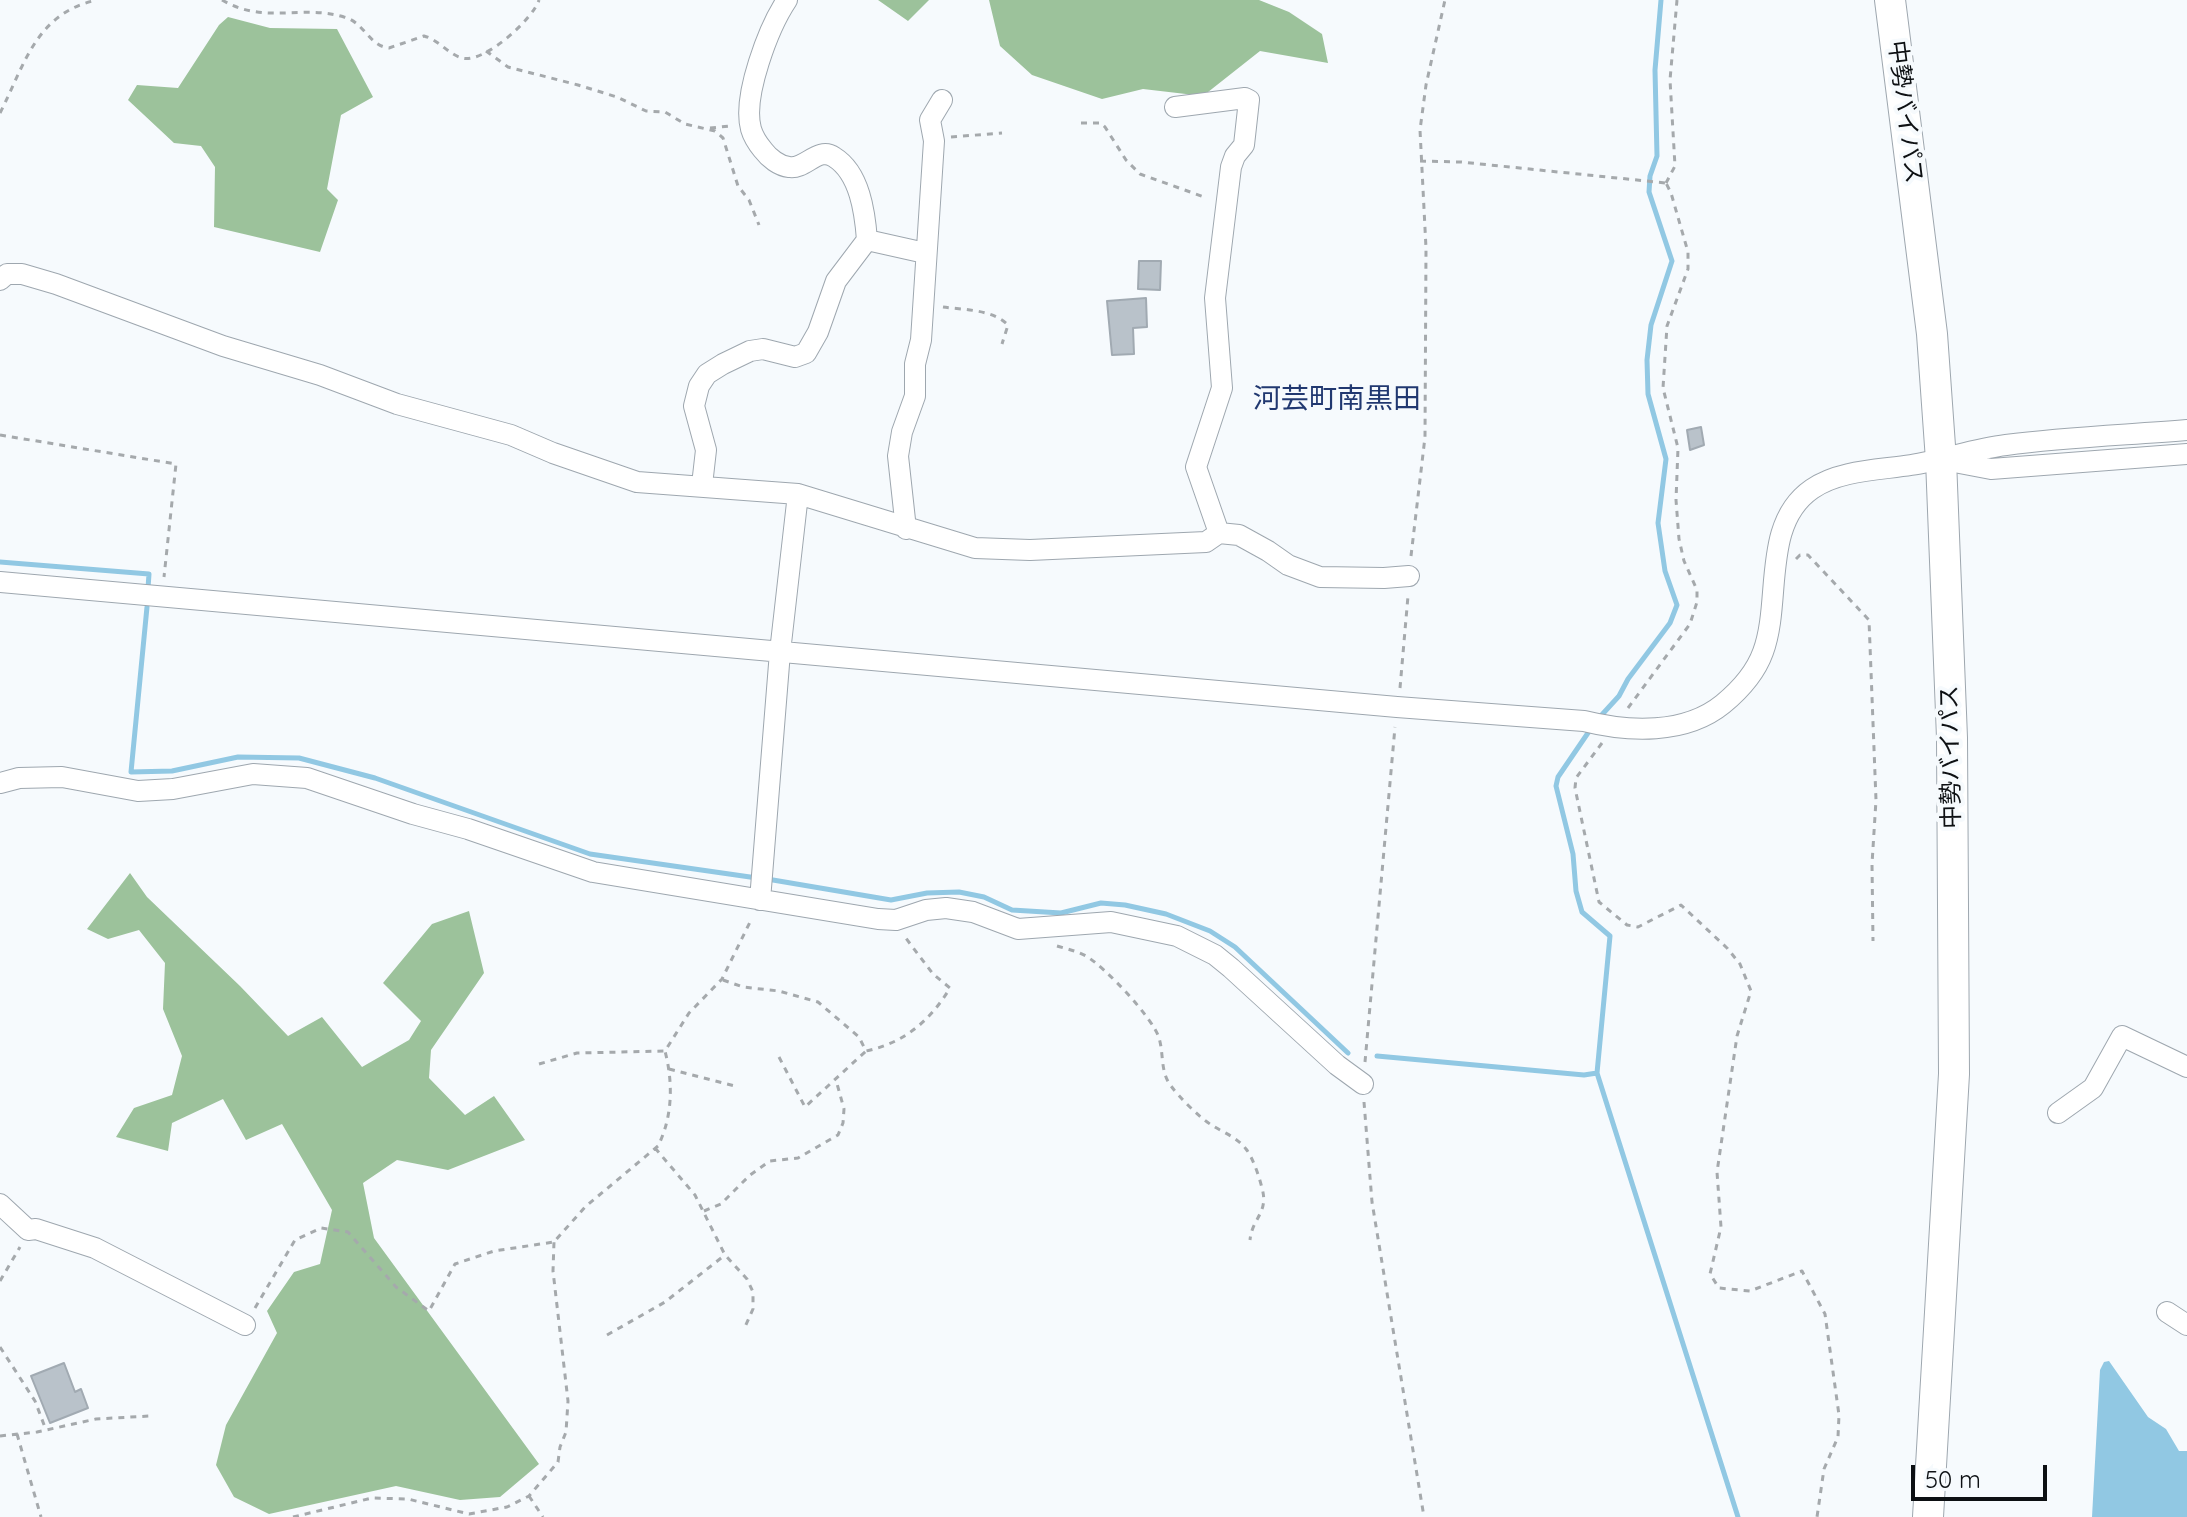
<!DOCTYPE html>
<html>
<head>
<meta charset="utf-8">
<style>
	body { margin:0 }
	#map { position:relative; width:2187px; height:1517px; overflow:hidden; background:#f6fafd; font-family:Quicksand,sans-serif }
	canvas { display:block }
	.scale { position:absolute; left:1911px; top:1465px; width:136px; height:36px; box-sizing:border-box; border:4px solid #0d1013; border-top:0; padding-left:10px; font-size:24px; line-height:28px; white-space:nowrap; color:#0d1013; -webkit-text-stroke:6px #f6fafd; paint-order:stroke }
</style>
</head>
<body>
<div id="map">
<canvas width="2187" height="1517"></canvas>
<div class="scale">50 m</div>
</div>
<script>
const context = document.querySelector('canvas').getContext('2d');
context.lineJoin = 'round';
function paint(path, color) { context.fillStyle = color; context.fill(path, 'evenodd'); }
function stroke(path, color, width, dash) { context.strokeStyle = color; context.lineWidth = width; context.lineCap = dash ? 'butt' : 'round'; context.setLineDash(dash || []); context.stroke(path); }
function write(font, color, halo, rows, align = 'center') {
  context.font = font + ' Quicksand,"Noto Sans JP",sans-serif'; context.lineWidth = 8; context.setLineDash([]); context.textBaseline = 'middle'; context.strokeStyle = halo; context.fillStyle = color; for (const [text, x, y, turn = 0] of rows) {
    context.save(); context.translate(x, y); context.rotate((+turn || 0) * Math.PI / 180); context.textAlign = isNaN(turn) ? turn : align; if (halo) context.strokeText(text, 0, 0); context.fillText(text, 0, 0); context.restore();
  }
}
paint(new Path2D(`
	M 878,0 L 929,0 L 908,21 Z
	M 989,0 L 1259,0 L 1289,12 L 1322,34 L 1328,63 L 1260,51 L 1203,96 L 1143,89 L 1102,99 L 1032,75 L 1000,46 Z
	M 228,17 L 270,28 L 337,29 L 373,97 L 341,115 L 327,189 L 338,200 L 320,252 L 214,227 L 215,167 L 201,146 L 174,143 L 128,100 L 137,85 L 178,88 L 219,25 Z
	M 130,873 L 147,897 L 240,986 L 288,1036 L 322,1017 L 362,1067 L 409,1040 L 421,1021 L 383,983 L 432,924 L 469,911 L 484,973 L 431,1050 L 429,1078 L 465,1115 L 494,1096 L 525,1140 L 448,1170 L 397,1160 L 363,1183 L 374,1238 L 539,1464 L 500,1497 L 460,1500 L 396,1486 L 269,1514 L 234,1497 L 216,1465 L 226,1425 L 277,1333 L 267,1311 L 294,1272 L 320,1264 L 332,1210 L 282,1124 L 246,1140 L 223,1099 L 172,1123 L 168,1151 L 116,1137 L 134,1108 L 172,1095 L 182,1056 L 163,1009 L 165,963 L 139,930 L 108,939 L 87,929 Z`), '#9cc29b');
paint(new Path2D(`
	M 2109,1361 L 2148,1417 L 2166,1429 L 2179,1451 L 2187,1451 L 2187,1517 L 2092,1517 L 2100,1370 L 2104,1362 Z`), '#91c8e3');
stroke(new Path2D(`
	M 0,562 L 149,574 L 148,588
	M 147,607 L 131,772 L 172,771 L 238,757 L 299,758 L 375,778 L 590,854 L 757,878
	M 1598,719 L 1619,696 L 1628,679 L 1670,623 L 1677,605 L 1665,571 L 1658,523 L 1666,459 L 1648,394 L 1647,360 L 1651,325 L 1672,261 L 1649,192 L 1650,176 L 1657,156 L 1655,70 L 1661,0
	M 1592,727 L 1558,777 L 1556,786 L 1573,854 L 1576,891 L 1582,912 L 1610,936 L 1597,1073 L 1738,1517
	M 767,879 L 891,900 L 927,893 L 959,892 L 984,897 L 1012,910 L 1061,913 L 1101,903 L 1125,905 L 1166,914 L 1210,931 L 1235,947 L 1348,1053
	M 1377,1056 L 1584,1075 L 1597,1073`), '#91c8e3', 5);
const building = new Path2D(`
	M 1139,261 L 1161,261 L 1160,290 L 1138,289 Z
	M 1146,298 L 1147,327 L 1133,328 L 1134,354 L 1112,355 L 1107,301 Z
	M 1701,427 L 1704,445 L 1690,450 L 1687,430 Z
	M 64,1363 L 75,1392 L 81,1389 L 88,1408 L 50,1423 L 31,1376 Z`);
paint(building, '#b9c2ca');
stroke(building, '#a1aab2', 2);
const minor = new Path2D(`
	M 1175,107 L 1245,98 L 1249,100 L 1244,145 L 1235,156 L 1231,167 L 1215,298 L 1222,388 L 1196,467 L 1219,533
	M 867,240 L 925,253
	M 0,280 L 7,274 L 22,274 L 56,284 L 223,346 L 320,375 L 397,404 L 511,435 L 553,453 L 637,482 L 798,494 L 975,548 L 1030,550 L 1206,542 L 1219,533 L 1239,535 L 1268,551 L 1288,565 L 1320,577 L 1384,578 L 1409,576
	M 1949,461 L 1991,469 L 2187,454
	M 702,485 L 706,450 L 694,406 L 699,386 L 707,374 L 723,364 L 750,351 L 763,349 L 795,357 L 806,353 L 818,332 L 836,281 L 867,240 C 865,213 860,173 834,157 C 818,146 805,170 789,167 C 779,166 769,158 763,150 C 758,144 753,136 751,129 C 742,96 769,27 787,0
	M 906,529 L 898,456 L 902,432 L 915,396 L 915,364 L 921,340 L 934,141 L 930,120 L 942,100
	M 0,582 L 1397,707 L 1584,721 C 1628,732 1685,735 1723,704 C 1740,690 1755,674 1763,652 C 1782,601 1761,524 1812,489 C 1839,470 1880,470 1911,465 C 1943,460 1974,449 2006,445 C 2066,437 2127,435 2187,430
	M 0,783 L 19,778 L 62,777 L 138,791 L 173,789 L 253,774 L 307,778 L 413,814 L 468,829 L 593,872 L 878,919 L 896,920 L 926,910 L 946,908 L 973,912 L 1018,929 L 1111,922 L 1177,936 L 1215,955 L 1231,968 L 1337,1065 L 1363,1084
	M 760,900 L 780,652 L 798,494
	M 2058,1113 L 2093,1088 L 2122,1036 L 2187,1067
	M 0,1204 L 28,1230 L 36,1229 L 95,1248 L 245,1325
	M 2167,1312 L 2187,1325`);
const highway = new Path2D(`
	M 1890,0 L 1932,334 L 1941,460 L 1952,738 L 1954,1074 L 1928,1517`);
stroke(minor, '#9ea7af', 22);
stroke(highway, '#9ea7af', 32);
stroke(new Path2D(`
	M 222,0 C 265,25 301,4 344,17 C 364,22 369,46 389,48 L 424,36 C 439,40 448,54 462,58 C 484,64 533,19 539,0
	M 486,51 L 508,67 L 578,85 L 617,97 L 646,111 L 665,112 L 685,124 L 715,131 L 723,138 L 738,186 L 749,200 L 759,225
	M 0,113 C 25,64 36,13 97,0
	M 1081,123 L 1101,123 L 1105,127 L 1126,160 L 1140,174 L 1207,198
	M 710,128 L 730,126
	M 951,137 L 1002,133
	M 1420,161 L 1461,162 L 1666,183
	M 1666,183 L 1675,166 L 1670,80 L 1677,0
	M 943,307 C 964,310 992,309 1008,325 L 1002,344
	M 0,435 L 176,464 L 164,577
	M 1411,556 L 1425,437 L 1426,248 L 1420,130 L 1426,85 L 1445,0
	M 1796,559 L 1800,555 L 1808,555 L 1869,620 L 1876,800 L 1872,864 L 1873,941
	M 1400,688 L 1408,596
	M 1628,708 L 1690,624 L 1697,602 L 1697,590 L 1684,561 L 1679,539 L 1676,500 L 1678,448 L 1663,388 L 1667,326 L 1688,269 L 1688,252 L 1671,193 L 1666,183
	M 1602,743 L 1576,778 L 1575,788 L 1599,902 L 1627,925 L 1638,927 L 1681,905 L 1727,948 L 1740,964 L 1751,991 L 1737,1036 L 1717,1172 L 1721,1227 L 1710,1274 L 1719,1288 L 1750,1291 L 1802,1271 L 1825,1314 L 1839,1415 L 1838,1437 L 1824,1469 L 1817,1517
	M 1057,946 C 1067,949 1077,951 1086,956 C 1105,967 1153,1018 1159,1038 C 1164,1054 1160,1072 1171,1086 C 1180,1098 1198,1116 1210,1124 C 1222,1132 1237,1137 1246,1149 C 1253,1158 1259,1176 1262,1188 C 1269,1213 1252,1218 1250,1240
	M 723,980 L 743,987 L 779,991 L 818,1002 L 859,1037 L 866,1051 C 904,1043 930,1021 950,988 L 933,974 L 905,937
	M 779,1057 L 805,1107 L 866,1051
	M 1365,1062 L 1395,727
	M 539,1064 L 577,1053 L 665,1051
	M 669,1069 L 735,1086
	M 1364,1102 L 1372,1202 L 1424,1517
	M 655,1148 L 695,1195 L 725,1255 L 747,1279 L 753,1292 L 753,1309 L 744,1329
	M 704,1211 L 721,1204 L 750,1175 L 770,1161 L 798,1158 L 838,1135 L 843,1123 L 844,1109 L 836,1080
	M 0,1281 L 20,1247
	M 255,1308 L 295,1240 L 321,1228 L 348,1232 L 396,1287 L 429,1311 L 455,1264 L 494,1251 L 554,1242 L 585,1207 L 658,1146 C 673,1116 673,1082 665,1051 L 689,1013 L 722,979 L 752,918
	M 607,1335 L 665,1302 L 725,1255
	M 0,1347 L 35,1401 L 46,1430
	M 17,1434 L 41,1517
	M 0,1436 L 37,1432 L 96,1419 L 149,1416
	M 529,1496 L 543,1517
	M 293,1517 L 372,1498 L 408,1499 L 469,1514 L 507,1507 L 529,1496 L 558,1462 L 560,1447 L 566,1432 L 568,1401 L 553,1271 L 554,1242`), '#a5a9ac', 3, [6, 6]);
stroke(minor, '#fff', 20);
stroke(highway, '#fff', 30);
write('24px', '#0d1013', '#f6fafd', [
	["中勢バイパス",1905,112,83],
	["中勢バイパス",1951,757,-91]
]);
write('28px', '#213870', '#f6fafd', [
	["河芸町南黒田",1337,400]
]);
</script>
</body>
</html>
